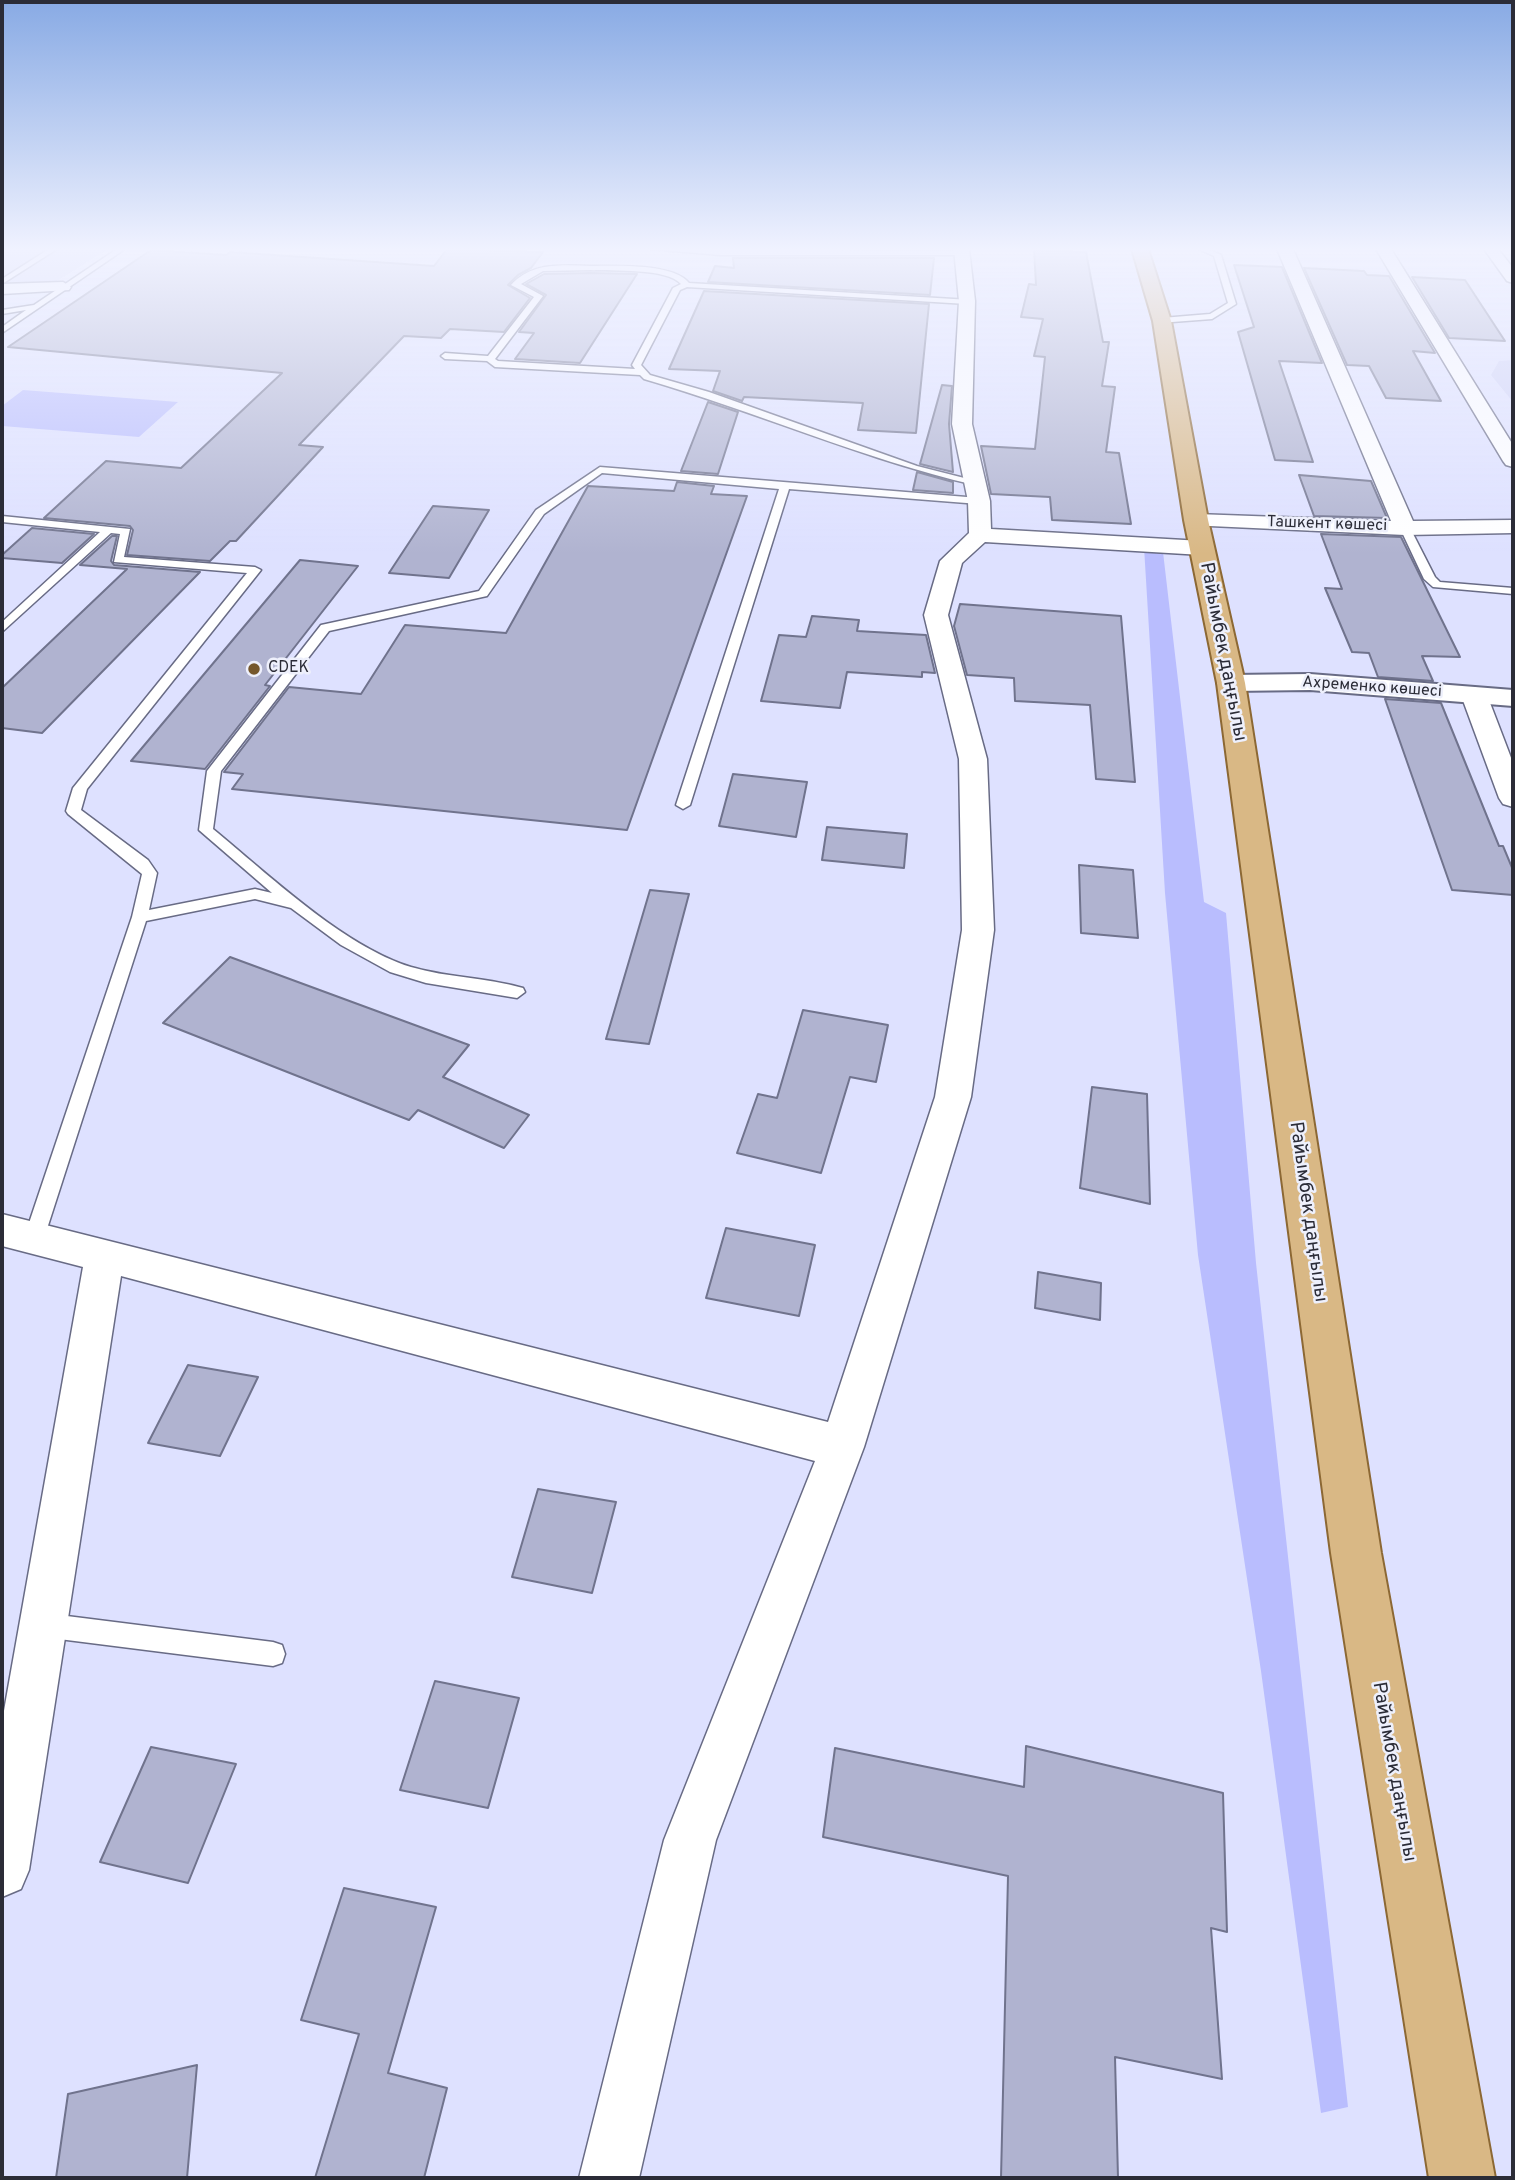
<!DOCTYPE html>
<html>
<head>
<meta charset="utf-8">
<style>
	body { margin:0 }
	#map { position:relative; width:1515px; height:2180px; overflow:hidden; background:#dee1ff; font-family:Overpass,sans-serif }
	canvas { display:block }
	.frame { position:absolute; inset:0; border:4px solid #2b2c37; pointer-events:none }
</style>
</head>
<body>
<div id="map">
<canvas width="1515" height="2180"></canvas>
<div class="frame"></div>
</div>
<script>
const context = document.querySelector('canvas').getContext('2d');
context.lineJoin = 'round';
function paint(path, color) { context.fillStyle = color; context.fill(path, 'evenodd'); }
function stroke(path, color, width, dash) { context.strokeStyle = color; context.lineWidth = width; context.lineCap = dash ? 'butt' : 'round'; context.setLineDash(dash || []); context.stroke(path); }
function write(font, color, halo, rows, align = 'center') {
  context.font = font + ' Overpass,sans-serif'; context.lineWidth = 5; context.setLineDash([]); context.textBaseline = 'middle'; context.strokeStyle = halo; context.fillStyle = color; for (const [text, x, y, turn = 0] of rows) {
    context.save(); context.translate(x, y); context.rotate((+turn || 0) * Math.PI / 180); context.textAlign = isNaN(turn) ? turn : align; if (halo) context.strokeText(text, 0, 0); context.fillText(text, 0, 0); context.restore();
  }
}
paint(new Path2D(`
	M 2,249 L 108,249 L 57,281 L 2,286 Z
	M 1513,360 L 1513,402 L 1491,375 L 1499,361 Z`), '#cfd2f6');
paint(new Path2D(`
	M 23,390 L 178,402 L 139,437 L 2,426 L 2,406 Z
	M 1144,547 L 1163,552 L 1204,902 L 1226,913 L 1256,1263 L 1348,2107 L 1321,2113 L 1261,1671 L 1198,1255 L 1165,893 Z`), '#b9bdfe');
const building = new Path2D(`
	M 447,249 L 543,252 L 531,268 L 518,275 L 508,285 L 530,298 L 504,332 L 450,329 L 441,338 L 404,336 L 299,445 L 323,447 L 236,541 L 230,541 L 210,561 L 127,555 L 133,530 L 130,526 L 44,518 L 106,461 L 181,468 L 282,373 L 8,347 L 151,250 L 226,255 L 230,252 L 434,266 Z
	M 1034,250 L 1086,252 L 1103,342 L 1109,342 L 1102,386 L 1115,387 L 1106,452 L 1119,453 L 1131,524 L 1052,520 L 1050,497 L 991,494 L 981,446 L 1035,449 L 1045,357 L 1034,356 L 1043,319 L 1021,317 L 1029,284 L 1036,285 Z
	M 733,258 L 934,258 L 930,295 L 708,282 L 715,266 L 734,268 Z
	M 1234,265 L 1282,267 L 1322,363 L 1279,361 L 1313,462 L 1275,460 L 1238,332 L 1254,327 Z
	M 1304,268 L 1364,271 L 1367,275 L 1389,276 L 1435,353 L 1413,351 L 1441,401 L 1386,398 L 1369,366 L 1347,365 Z
	M 591,273 L 637,274 L 580,363 L 515,359 L 534,333 L 519,332 L 546,295 L 526,284 L 544,274 Z
	M 1412,277 L 1465,280 L 1505,341 L 1449,338 Z
	M 704,291 L 929,304 L 916,433 L 858,430 L 863,403 L 744,397 L 742,401 L 713,391 L 720,371 L 669,369 Z
	M 942,385 L 952,386 L 949,424 L 953,472 L 920,464 Z
	M 708,402 L 738,412 L 718,474 L 681,471 Z
	M 917,472 L 953,482 L 953,493 L 913,490 Z
	M 1299,475 L 1371,481 L 1387,518 L 1314,516 Z
	M 677,482 L 714,486 L 711,494 L 747,496 L 627,830 L 232,789 L 243,774 L 224,772 L 289,687 L 361,694 L 405,625 L 506,633 L 588,486 L 674,491 Z
	M 433,506 L 489,510 L 449,578 L 389,573 Z
	M 32,528 L 94,534 L 62,563 L 2,558 L 2,555 Z
	M 1321,534 L 1401,537 L 1460,657 L 1422,656 L 1433,681 L 1378,677 L 1369,653 L 1352,652 L 1325,588 L 1342,589 Z
	M 112,536 L 117,536 L 111,561 L 114,565 L 200,572 L 42,733 L 2,728 L 2,688 L 127,569 L 80,565 Z
	M 300,560 L 358,566 L 265,685 L 270,686 L 205,769 L 131,761 Z
	M 960,604 L 1121,616 L 1135,782 L 1096,779 L 1090,705 L 1015,701 L 1014,678 L 967,675 L 954,626 Z
	M 812,616 L 859,620 L 857,631 L 926,635 L 935,673 L 922,672 L 922,677 L 847,672 L 840,708 L 761,701 L 779,635 L 806,637 Z
	M 1385,699 L 1441,703 L 1499,846 L 1503,846 L 1513,870 L 1513,895 L 1452,890 Z
	M 733,774 L 807,782 L 796,837 L 719,826 Z
	M 827,827 L 907,834 L 904,868 L 822,860 Z
	M 1079,865 L 1133,870 L 1138,938 L 1081,933 Z
	M 650,890 L 689,894 L 649,1044 L 606,1039 Z
	M 230,957 L 469,1045 L 443,1077 L 529,1115 L 504,1148 L 418,1110 L 409,1120 L 163,1023 Z
	M 803,1010 L 888,1025 L 876,1082 L 850,1077 L 821,1173 L 737,1153 L 758,1094 L 777,1098 Z
	M 1092,1087 L 1147,1094 L 1150,1204 L 1080,1188 Z
	M 726,1228 L 815,1245 L 799,1316 L 706,1298 Z
	M 1038,1272 L 1101,1283 L 1100,1320 L 1035,1308 Z
	M 188,1365 L 258,1377 L 220,1456 L 148,1443 Z
	M 538,1489 L 616,1502 L 592,1593 L 512,1577 Z
	M 435,1681 L 519,1698 L 488,1808 L 400,1790 Z
	M 1026,1746 L 1223,1793 L 1227,1932 L 1211,1928 L 1222,2079 L 1115,2057 L 1118,2178 L 1001,2178 L 1008,1876 L 823,1837 L 835,1748 L 1024,1787 Z
	M 151,1747 L 236,1764 L 188,1883 L 100,1862 Z
	M 344,1888 L 436,1907 L 388,2073 L 447,2088 L 424,2178 L 315,2178 L 359,2034 L 301,2020 Z
	M 197,2065 L 187,2178 L 56,2178 L 68,2094 Z`);
paint(building, '#b0b3d0');
stroke(building, '#70738d', 2);
const service = new Path2D(`
	M 49,249 L 57,249 L 2,284 L 2,279 Z
	M 117,249 L 125,249 L 2,333 L 2,327 L 26,310 L 2,314 L 2,310 L 34,305 Z
	M 650,249 L 963,251 L 967,253 L 963,255 L 720,255 Z
	M 1198,249 L 1207,249 L 1221,255 L 1236,304 L 1212,319 L 1159,323 L 1162,318 L 1210,314 L 1228,303 L 1214,256 Z
	M 591,266 C 615,266 673,263 689,283 L 970,300 L 967,304 L 687,287 L 680,290 L 641,365 L 650,375 L 709,392 L 917,466 L 980,482 L 975,485 C 862,459 755,411 644,379 L 640,375 L 495,367 L 487,361 L 445,359 L 441,356 L 445,353 L 488,356 L 534,297 L 511,285 C 532,262 562,265 591,266 ZM 591,270 C 612,271 667,268 681,284 L 673,288 L 632,365 L 635,369 L 498,361 L 495,359 L 543,296 L 521,284 L 543,271 Z
	M 600,467 L 979,498 L 984,501 L 979,504 L 789,489 L 690,805 L 683,809 L 676,805 L 779,489 L 602,473 L 544,514 L 487,596 L 329,631 L 221,771 L 213,829 C 268,874 343,946 411,967 C 448,978 486,977 523,988 L 525,992 L 517,998 L 426,983 L 390,972 L 341,945 L 291,908 L 255,899 L 146,921 L 44,1238 L 41,1244 L 34,1246 L 27,1244 L 24,1238 L 132,917 L 142,874 L 68,814 L 66,811 L 73,788 L 247,573 L 114,562 L 120,534 L 111,533 L 2,632 L 2,622 L 100,532 L 2,522 L 2,516 L 130,529 L 124,557 L 255,567 L 261,570 L 87,789 L 81,810 L 148,860 L 157,873 L 149,910 L 255,889 L 272,893 L 199,830 L 207,771 L 321,625 L 479,591 L 536,510 Z
	M 1401,526 L 1409,526 L 1435,577 L 1440,582 L 1513,588 L 1513,594 L 1433,587 L 1424,579 L 1400,528 Z
	M 43,1613 L 273,1642 L 282,1645 L 285,1654 L 282,1663 L 273,1666 L 43,1637 L 35,1633 L 31,1625 L 35,1617 Z`);
const minor = new Path2D(`
	M 954,249 L 969,249 L 975,301 L 972,424 L 990,501 L 991,529 L 1202,541 L 1210,543 L 1213,548 L 1210,553 L 1202,555 L 985,542 L 962,563 L 948,615 L 987,759 L 994,930 L 971,1097 L 864,1447 L 716,1840 L 639,2178 L 579,2178 L 664,1840 L 815,1461 L 121,1276 L 29,1870 L 21,1889 L 2,1897 L 2,1722 L 83,1267 L 2,1246 L 2,1214 L 828,1422 L 935,1097 L 962,930 L 959,759 L 924,615 L 940,561 L 969,533 L 968,501 L 952,424 L 959,301 Z
	M 1277,249 L 1293,249 L 1413,521 L 1513,520 L 1513,533 L 1405,535 L 1188,525 L 1185,520 L 1188,515 L 1196,514 L 1391,521 Z
	M 1376,249 L 1391,249 L 1513,445 L 1513,467 L 1506,465 L 1503,461 Z
	M 1484,249 L 1498,249 L 1513,268 L 1513,283 L 1507,281 Z
	M 63,282 L 71,287 L 69,290 L 2,294 L 2,284 Z
	M 1474,687 L 1483,690 L 1487,695 L 1513,763 L 1513,807 L 1503,804 L 1499,798 L 1461,695 L 1465,690 Z`);
const tertiary = new Path2D(`
	M 1310,674 L 1513,690 L 1513,706 L 1310,690 L 1231,691 L 1221,689 L 1217,683 L 1221,677 L 1231,675 Z`);
const primary = new Path2D(`
	M 1132,249 L 1148,249 L 1171,321 L 1208,520 L 1245,683 L 1381,1553 L 1495,2178 L 1429,2178 L 1331,1553 L 1217,683 L 1184,520 L 1153,321 Z`);
stroke(service, '#686b85', 3);
stroke(minor, '#686b85', 3);
stroke(tertiary, '#686b85', 4);
stroke(primary, '#8c6834', 4);
paint(service, '#fff');
paint(minor, '#fff');
paint(tertiary, '#fff');
paint(primary, '#d9b885');
const sky = context.createLinearGradient(0, 0, 0, 554);
sky.addColorStop(0, '#88aae4');
sky.addColorStop(0.45, '#f0f2ff');
sky.addColorStop(1, '#f0f2ff00');
context.fillStyle = sky;
context.fillRect(0, 0, 1515, 554);
for (const [x, y, r, color] of [
	[254,669,7,"#75572c"]
]) { const dot = new Path2D(); dot.arc(x, y, r, 0, 2 * Math.PI); context.fillStyle = color; context.fill(dot); stroke(dot, '#eef0fc', 2.5); }
write('16px', '#2b2c37', '#eef0fc', [
	["Ташкент көшесі",1327,525,2],
	["Ахременко көшесі",1372,688,4]
]);
write('16px', '#2b2c37', '#eef0fc', [
	["CDEK",268,669]
], 'left');
write('19px', '#2b2c37', '#eef0fc', [
	["Райымбек даңғылы",1222,652,79],
	["Райымбек даңғылы",1307,1212,82],
	["Райымбек даңғылы",1393,1772,80]
]);
</script>
</body>
</html>
